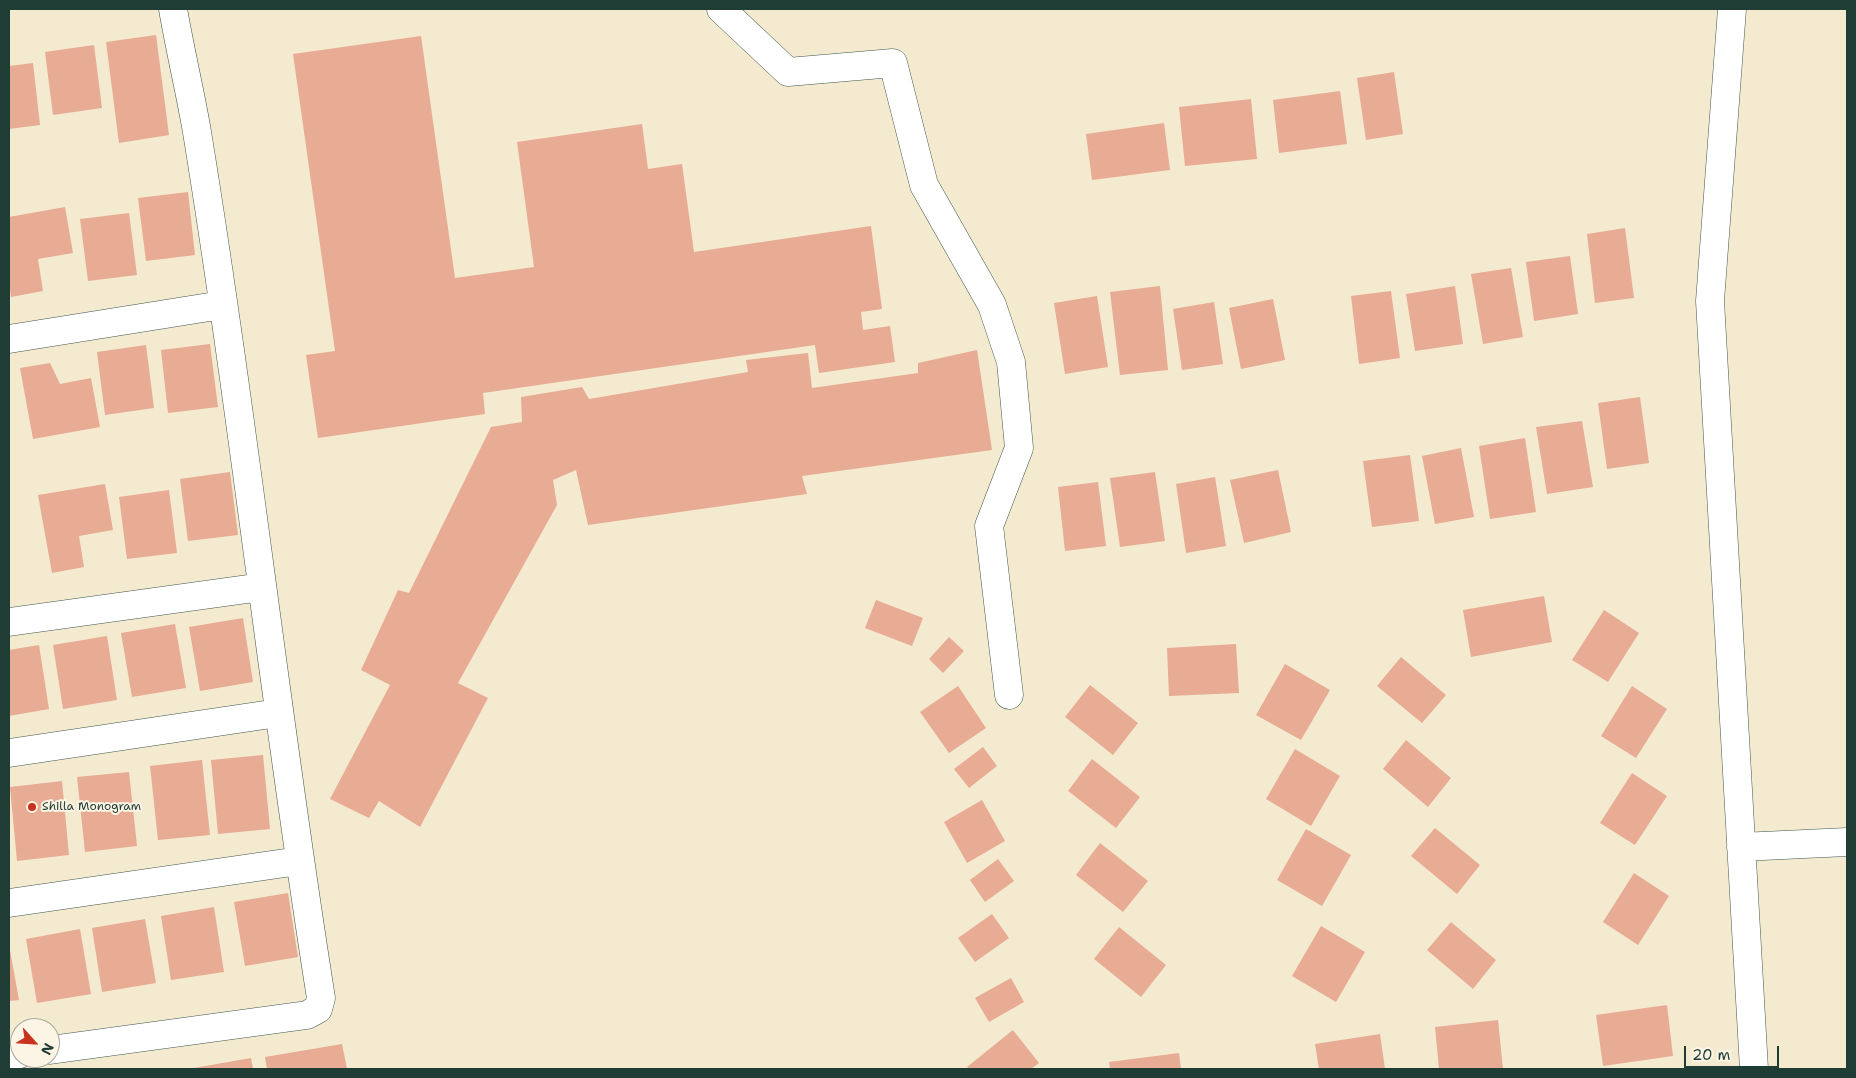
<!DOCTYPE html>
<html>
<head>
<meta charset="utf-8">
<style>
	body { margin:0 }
	#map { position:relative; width:1856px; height:1078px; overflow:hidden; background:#f3eacf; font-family:"Shantell Sans",sans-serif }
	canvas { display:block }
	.frame { position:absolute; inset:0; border:10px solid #1f3d34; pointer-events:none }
	.north { position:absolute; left:10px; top:1018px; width:50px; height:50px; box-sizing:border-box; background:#fcf5e5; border:1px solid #a4ab9e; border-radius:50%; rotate:116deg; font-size:14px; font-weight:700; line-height:20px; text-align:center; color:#1f3d34 }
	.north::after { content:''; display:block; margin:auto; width:18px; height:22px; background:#c8321e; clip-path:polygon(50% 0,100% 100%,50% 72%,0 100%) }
	.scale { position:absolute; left:1684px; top:1046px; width:95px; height:22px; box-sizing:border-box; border:2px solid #1f3d34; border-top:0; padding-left:6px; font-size:15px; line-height:18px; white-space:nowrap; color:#1f3d34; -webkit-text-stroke:4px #fcf5e5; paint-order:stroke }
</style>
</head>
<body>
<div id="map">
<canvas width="1856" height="1078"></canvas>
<div class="frame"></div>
<div class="north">N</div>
<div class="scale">20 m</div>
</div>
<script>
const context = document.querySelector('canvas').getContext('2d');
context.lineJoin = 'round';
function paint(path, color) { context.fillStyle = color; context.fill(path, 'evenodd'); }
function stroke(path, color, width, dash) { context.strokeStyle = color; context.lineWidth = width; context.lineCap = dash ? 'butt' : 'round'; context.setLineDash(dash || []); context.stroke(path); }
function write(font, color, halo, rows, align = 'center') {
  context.font = font + ' "Shantell Sans",sans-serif'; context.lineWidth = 4; context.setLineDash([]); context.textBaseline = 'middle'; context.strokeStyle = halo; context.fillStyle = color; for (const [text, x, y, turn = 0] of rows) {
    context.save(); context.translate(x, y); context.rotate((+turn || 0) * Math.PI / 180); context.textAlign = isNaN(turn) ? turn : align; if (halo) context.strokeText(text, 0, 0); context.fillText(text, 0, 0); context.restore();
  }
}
paint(new Path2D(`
	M 156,35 L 169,135 L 119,143 L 106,42 Z
	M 421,36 L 455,278 L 534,267 L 517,142 L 642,124 L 648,169 L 682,164 L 694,252 L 871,226 L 882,309 L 861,312 L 863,330 L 890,326 L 895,362 L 819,373 L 815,345 L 483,393 L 485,414 L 318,438 L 306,355 L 335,351 L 293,54 Z
	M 94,45 L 102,108 L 53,115 L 45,52 Z
	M 33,63 L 40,125 L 9,129 L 9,66 Z
	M 1394,72 L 1403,134 L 1366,140 L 1357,78 Z
	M 1340,91 L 1347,144 L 1279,153 L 1273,100 Z
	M 1251,99 L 1257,159 L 1185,166 L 1179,107 Z
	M 1164,123 L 1170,170 L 1092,180 L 1086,134 Z
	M 188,192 L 195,255 L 146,261 L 138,198 Z
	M 65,207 L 73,253 L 38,259 L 43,291 L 11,297 L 9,282 L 9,217 Z
	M 129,213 L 137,275 L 88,281 L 80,219 Z
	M 1625,228 L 1634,298 L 1595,303 L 1587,234 Z
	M 1570,256 L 1578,314 L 1534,321 L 1526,262 Z
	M 1511,268 L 1523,337 L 1483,344 L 1471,274 Z
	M 1160,286 L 1168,370 L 1120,375 L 1110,292 Z
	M 1455,286 L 1463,344 L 1415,351 L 1406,294 Z
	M 1391,291 L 1400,358 L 1359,364 L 1351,296 Z
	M 1097,296 L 1108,367 L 1065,374 L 1054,303 Z
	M 1273,299 L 1285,360 L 1241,369 L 1229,308 Z
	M 1214,302 L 1223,364 L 1182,370 L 1173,309 Z
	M 210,344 L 218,407 L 168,413 L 161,350 Z
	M 146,345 L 154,408 L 105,415 L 97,352 Z
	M 977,350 L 992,450 L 802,476 L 807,494 L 588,525 L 576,470 L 553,480 L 557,505 L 458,683 L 488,698 L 420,827 L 379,801 L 369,818 L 330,799 L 390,685 L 361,670 L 398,590 L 409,593 L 491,427 L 522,422 L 521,397 L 582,387 L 589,399 L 748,372 L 746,360 L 808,353 L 812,388 L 918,373 L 918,363 Z
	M 50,363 L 60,384 L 91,378 L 100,427 L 33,439 L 20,368 Z
	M 1640,397 L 1649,463 L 1607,469 L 1598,403 Z
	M 1582,421 L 1593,487 L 1547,494 L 1536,427 Z
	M 1525,438 L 1536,512 L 1490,519 L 1479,446 Z
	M 1461,448 L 1474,517 L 1435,524 L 1422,456 Z
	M 1410,455 L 1419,521 L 1372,527 L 1363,461 Z
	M 1278,470 L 1291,532 L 1244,543 L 1230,480 Z
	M 230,472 L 238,535 L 188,541 L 180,479 Z
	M 1155,472 L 1165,541 L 1120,547 L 1110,478 Z
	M 1215,477 L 1226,546 L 1186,553 L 1176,484 Z
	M 1098,482 L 1106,546 L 1065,551 L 1058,487 Z
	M 105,484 L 113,530 L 79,536 L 84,567 L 52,573 L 38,495 Z
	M 169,490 L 177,553 L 127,559 L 119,497 Z
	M 1544,596 L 1552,642 L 1471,657 L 1463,610 Z
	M 876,600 L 923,618 L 912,646 L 865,628 Z
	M 1604,610 L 1639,633 L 1608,682 L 1572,660 Z
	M 243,618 L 253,682 L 200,691 L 189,627 Z
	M 175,624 L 186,688 L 132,697 L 121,633 Z
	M 107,636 L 117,700 L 63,709 L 53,645 Z
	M 949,637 L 964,651 L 943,673 L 929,659 Z
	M 1236,644 L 1239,693 L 1169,696 L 1167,648 Z
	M 39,645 L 49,709 L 9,716 L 9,650 Z
	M 1401,657 L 1446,695 L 1422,723 L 1377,686 Z
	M 1285,664 L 1330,690 L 1301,740 L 1256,715 Z
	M 1090,685 L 1138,723 L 1113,755 L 1065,717 Z
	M 958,686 L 986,728 L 949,753 L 920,712 Z
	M 1632,686 L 1667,709 L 1636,758 L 1601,736 Z
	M 1406,740 L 1451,778 L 1428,807 L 1383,769 Z
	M 983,747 L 997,766 L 969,788 L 954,769 Z
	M 1295,749 L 1340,776 L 1311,826 L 1266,799 Z
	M 263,755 L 270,829 L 218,834 L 211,760 Z
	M 1092,759 L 1140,797 L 1116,828 L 1068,791 Z
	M 202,760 L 210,835 L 158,840 L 150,766 Z
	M 129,772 L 137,846 L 85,852 L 77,777 Z
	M 1632,773 L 1667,796 L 1635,845 L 1600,823 Z
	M 62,781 L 69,855 L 17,861 L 10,787 Z
	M 982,800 L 1005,841 L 967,863 L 944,822 Z
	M 1435,828 L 1480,865 L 1457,894 L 1411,856 Z
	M 1306,829 L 1351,855 L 1322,906 L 1277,880 Z
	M 1100,843 L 1148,881 L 1123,912 L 1076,875 Z
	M 998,859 L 1014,881 L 985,902 L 970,880 Z
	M 1634,873 L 1669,896 L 1638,945 L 1603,922 Z
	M 288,893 L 298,957 L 245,966 L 234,902 Z
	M 214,907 L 224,972 L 171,980 L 161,916 Z
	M 992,914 L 1009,938 L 975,962 L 958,938 Z
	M 145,919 L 156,983 L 102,992 L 92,928 Z
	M 1451,922 L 1496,960 L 1473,989 L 1427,950 Z
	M 1321,926 L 1365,952 L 1336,1002 L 1292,976 Z
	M 1119,927 L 1166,965 L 1141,997 L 1094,959 Z
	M 80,929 L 91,994 L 37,1003 L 26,939 Z
	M 9,945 L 19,1000 L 9,1001 Z
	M 1011,978 L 1024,1002 L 989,1022 L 975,998 Z
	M 1667,1005 L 1673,1056 L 1603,1066 L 1596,1015 Z
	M 1498,1020 L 1503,1069 L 1439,1069 L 1435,1027 Z
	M 1013,1030 L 1039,1063 L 1031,1069 L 970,1069 L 967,1067 Z
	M 1380,1034 L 1385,1069 L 1319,1069 L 1315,1044 Z
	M 342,1044 L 347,1069 L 267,1069 L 265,1057 Z
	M 1179,1053 L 1181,1069 L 1110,1069 L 1109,1062 Z
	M 251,1058 L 253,1069 L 194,1069 L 194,1068 Z`), '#e8ab93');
const minor = new Path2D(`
	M 721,9 L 788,72 L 893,63 L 924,185 L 992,305 L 1011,362 L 1019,448 L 989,526 L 1009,695
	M 1732,9 L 1710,301 L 1754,1069
	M 9,339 L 222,305
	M 9,622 L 262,587
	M 9,753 L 278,713
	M 1741,847 L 1847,842
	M 9,903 L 299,861
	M 50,1050 L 307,1015 L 318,1009 L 321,998 C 275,710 244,420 197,132 C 190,91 180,50 173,9
	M 9,1056 L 20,1054`);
stroke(minor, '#3f574b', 29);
stroke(minor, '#fff', 28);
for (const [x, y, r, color] of [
	[32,807,5,"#c8321e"]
]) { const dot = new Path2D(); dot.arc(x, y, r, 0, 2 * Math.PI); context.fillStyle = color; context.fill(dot); stroke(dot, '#fcf5e5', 2); }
write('12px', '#1f3d34', '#fcf5e5', [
	["Shilla Monogram",42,807]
], 'left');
</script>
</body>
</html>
